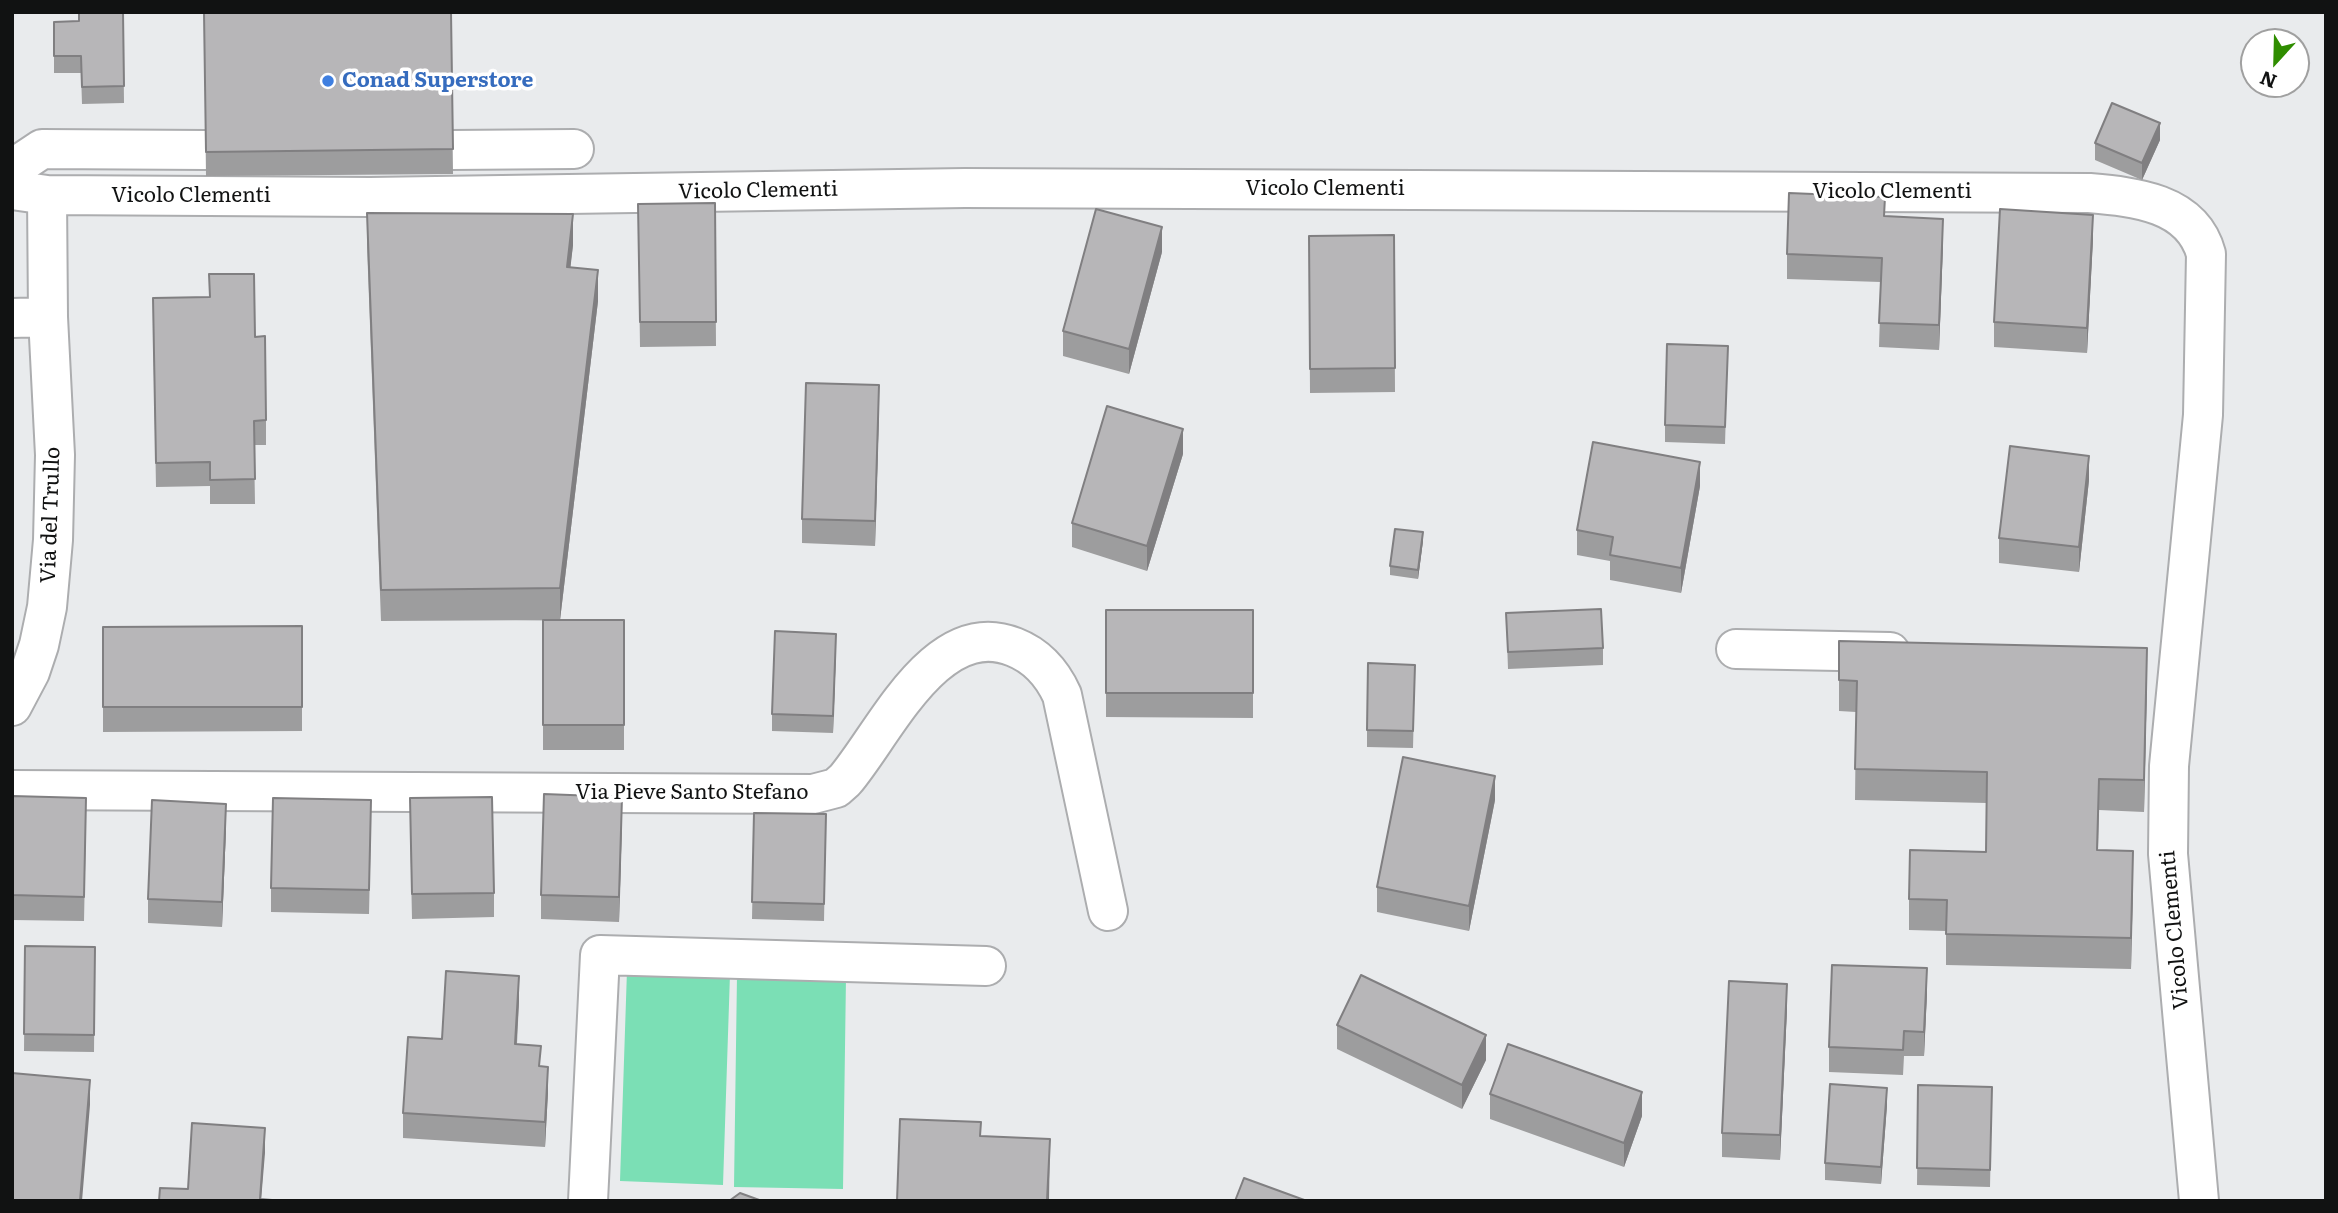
<!DOCTYPE html>
<html>
<head>
<meta charset="utf-8">
<style>
	body { margin:0 }
	#map { position:relative; width:2338px; height:1213px; overflow:hidden; background:#e9ebed; font-family:Literata,serif }
	canvas { display:block }
	.frame { position:absolute; inset:0; border:14px solid #111212; pointer-events:none }
	.north { position:absolute; left:2240px; top:28px; width:70px; height:70px; box-sizing:border-box; background:#fff; border:2px solid #a0a0a0; border-radius:50%; rotate:202deg; font-size:19px; font-weight:700; line-height:28px; text-align:center; color:#111212 }
	.north::after { content:''; display:block; margin:auto; width:24px; height:32px; background:#2f8d00; clip-path:polygon(50% 0,100% 100%,50% 72%,0 100%) }
</style>
</head>
<body>
<div id="map">
<canvas width="2338" height="1213"></canvas>
<div class="frame"></div>
<div class="north">N</div>
</div>
<script>
const context = document.querySelector('canvas').getContext('2d');
context.lineJoin = 'round';
function paint(path, color) { context.fillStyle = color; context.fill(path, 'evenodd'); }
function stroke(path, color, width, dash) { context.strokeStyle = color; context.lineWidth = width; context.lineCap = dash ? 'butt' : 'round'; context.setLineDash(dash || []); context.stroke(path); }
function write(font, color, halo, rows, align = 'center') {
  context.font = font + ' Literata,serif'; context.lineWidth = 7; context.setLineDash([]); context.textBaseline = 'middle'; context.strokeStyle = halo; context.fillStyle = color; for (const [text, x, y, turn = 0] of rows) {
    context.save(); context.translate(x, y); context.rotate((+turn || 0) * Math.PI / 180); context.textAlign = isNaN(turn) ? turn : align; if (halo) context.strokeText(text, 0, 0); context.fillText(text, 0, 0); context.restore();
  }
}
paint(new Path2D(`
	M 627,970 L 730,974 L 723,1185 L 620,1181 Z
	M 737,975 L 846,977 L 843,1189 L 734,1187 Z`), '#7bdfb5');
const minor = new Path2D(`
	M 451,150 L 574,149
	M 12,169 L 42,149 L 206,150
	M 12,190 L 47,195 L 370,197 L 965,188 L 2089,193 C 2134,197 2192,202 2206,254 L 2203,415 L 2169,766 L 2168,854 L 2199,1201
	M 12,318 L 48,317
	M 1736,649 L 1890,652
	M 12,706 L 30,672 L 39,645 L 47,607 L 53,540 L 55,455 L 48,317 L 47,195
	M 12,790 L 813,794 L 836,788 L 845,780 C 885,733 936,616 1014,647 C 1037,656 1052,673 1062,695 L 1108,911
	M 588,1201 L 600,955 L 986,966`);
stroke(minor, '#acadaf', 42);
stroke(minor, '#fff', 38);
paint(new Path2D(`
	M 123,12 L 124,103 L 82,104 L 81,73 L 54,73 L 54,22 L 79,21 Z
	M 204,12 L 451,12 L 453,174 L 206,176 Z
	M 2160,140 L 2142,180 L 2095,160 L 2095,143 Z
	M 715,203 L 716,346 L 640,347 L 638,204 Z
	M 367,213 L 573,245 L 570,268 L 598,301 L 560,620 L 381,621 L 367,245 Z
	M 1885,216 L 1943,243 L 1939,350 L 1879,347 L 1881,282 L 1787,279 L 1787,254 Z
	M 1394,235 L 1395,392 L 1310,393 L 1309,236 Z
	M 2093,239 L 2087,353 L 1994,347 L 1994,322 Z
	M 1162,252 L 1129,374 L 1063,356 L 1063,331 Z
	M 153,322 L 255,337 L 266,420 L 266,445 L 254,445 L 255,504 L 210,504 L 210,486 L 156,487 Z
	M 1728,346 L 1725,444 L 1665,442 L 1665,425 Z
	M 879,410 L 875,546 L 802,543 L 802,519 Z
	M 1183,454 L 1147,571 L 1072,547 L 1072,523 Z
	M 2089,480 L 2079,572 L 1999,563 L 1999,538 Z
	M 1700,486 L 1681,593 L 1610,580 L 1610,561 L 1577,555 L 1577,530 Z
	M 1423,541 L 1418,579 L 1390,575 L 1390,566 Z
	M 1106,610 L 1253,610 L 1253,718 L 1106,717 Z
	M 1506,613 L 1603,648 L 1603,665 L 1508,669 Z
	M 543,620 L 624,620 L 624,750 L 543,750 Z
	M 302,626 L 302,731 L 103,732 L 103,627 Z
	M 1839,641 L 2147,679 L 2144,812 L 2099,810 L 2098,850 L 2133,882 L 2131,969 L 1946,965 L 1946,931 L 1909,930 L 1909,899 L 1986,852 L 1987,803 L 1855,800 L 1856,712 L 1839,711 Z
	M 836,651 L 833,733 L 772,731 L 772,714 Z
	M 1415,665 L 1413,748 L 1367,747 L 1367,730 Z
	M 12,796 L 86,823 L 84,921 L 12,920 Z
	M 1495,800 L 1469,931 L 1377,912 L 1377,887 Z
	M 754,813 L 826,814 L 824,921 L 752,919 Z
	M 622,821 L 619,922 L 541,919 L 541,895 Z
	M 410,822 L 494,893 L 494,917 L 412,919 Z
	M 371,825 L 369,914 L 271,912 L 271,888 Z
	M 226,828 L 222,927 L 148,923 L 148,899 Z
	M 25,946 L 95,947 L 94,1052 L 24,1051 Z
	M 1927,993 L 1924,1056 L 1904,1056 L 1903,1075 L 1829,1072 L 1829,1047 Z
	M 519,1001 L 517,1044 L 541,1067 L 548,1092 L 545,1147 L 403,1138 L 403,1113 L 442,1039 Z
	M 1787,1009 L 1780,1160 L 1722,1157 L 1722,1133 Z
	M 1337,1025 L 1486,1060 L 1462,1109 L 1337,1049 Z
	M 1918,1085 L 1992,1087 L 1990,1187 L 1917,1185 Z
	M 1490,1094 L 1642,1116 L 1624,1167 L 1490,1119 Z
	M 1887,1105 L 1881,1184 L 1825,1180 L 1825,1163 Z`), '#9d9d9e');
paint(new Path2D(`
	M 2160,123 L 2160,140 L 2142,180 L 2142,163 Z
	M 573,214 L 573,245 L 567,298 L 567,267 Z
	M 2093,215 L 2093,239 L 2087,353 L 2087,328 Z
	M 1943,219 L 1943,243 L 1939,350 L 1939,325 Z
	M 1162,227 L 1162,252 L 1129,374 L 1129,349 Z
	M 598,270 L 598,301 L 560,620 L 560,588 Z
	M 879,385 L 879,410 L 875,546 L 875,521 Z
	M 1183,429 L 1183,454 L 1147,571 L 1147,546 Z
	M 2089,456 L 2089,480 L 2079,572 L 2079,547 Z
	M 1700,462 L 1700,486 L 1681,593 L 1681,568 Z
	M 1423,532 L 1423,541 L 1418,579 L 1418,570 Z
	M 836,634 L 836,651 L 833,733 L 833,716 Z
	M 2147,648 L 2147,679 L 2144,812 L 2144,780 Z
	M 1495,776 L 1495,800 L 1469,931 L 1469,906 Z
	M 622,797 L 622,821 L 619,922 L 619,897 Z
	M 226,804 L 226,828 L 222,927 L 222,902 Z
	M 2133,851 L 2133,882 L 2131,969 L 2131,938 Z
	M 1927,968 L 1927,993 L 1924,1056 L 1924,1032 Z
	M 519,976 L 519,1001 L 515,1069 L 515,1044 Z
	M 1787,984 L 1787,1009 L 1780,1160 L 1780,1135 Z
	M 1486,1035 L 1486,1060 L 1462,1109 L 1462,1085 Z
	M 548,1067 L 548,1092 L 545,1147 L 545,1122 Z
	M 90,1080 L 90,1105 L 82,1201 L 80,1201 Z
	M 1887,1088 L 1887,1105 L 1881,1184 L 1881,1167 Z
	M 1642,1092 L 1642,1116 L 1624,1167 L 1624,1143 Z
	M 265,1128 L 265,1153 L 261,1201 L 260,1201 Z
	M 1050,1139 L 1049,1201 L 1047,1201 Z`), '#807f81');
const building = new Path2D(`
	M 79,12 L 123,12 L 124,86 L 82,87 L 81,56 L 54,56 L 54,22 L 79,21 Z
	M 204,12 L 451,12 L 453,149 L 206,152 Z
	M 2112,103 L 2160,123 L 2142,163 L 2095,143 Z
	M 1789,193 L 1885,197 L 1884,216 L 1943,219 L 1939,325 L 1879,323 L 1882,258 L 1787,254 Z
	M 715,203 L 716,322 L 640,322 L 638,204 Z
	M 1096,209 L 1162,227 L 1129,349 L 1063,331 Z
	M 2000,209 L 2093,215 L 2087,328 L 1994,322 Z
	M 367,213 L 573,214 L 567,267 L 598,270 L 560,588 L 381,590 Z
	M 1394,235 L 1395,368 L 1310,369 L 1309,236 Z
	M 209,274 L 254,274 L 255,337 L 265,336 L 266,420 L 254,421 L 255,479 L 210,480 L 210,462 L 156,463 L 153,298 L 210,297 Z
	M 1667,344 L 1728,346 L 1725,427 L 1665,425 Z
	M 806,383 L 879,385 L 875,521 L 802,519 Z
	M 1107,406 L 1183,429 L 1147,546 L 1072,523 Z
	M 1593,442 L 1700,462 L 1681,568 L 1610,555 L 1613,537 L 1577,530 Z
	M 2010,446 L 2089,456 L 2079,547 L 1999,538 Z
	M 1395,529 L 1423,532 L 1418,570 L 1390,566 Z
	M 1601,609 L 1603,648 L 1508,652 L 1506,613 Z
	M 1106,610 L 1253,610 L 1253,693 L 1106,693 Z
	M 543,620 L 624,620 L 624,725 L 543,725 Z
	M 302,626 L 302,707 L 103,707 L 103,627 Z
	M 775,631 L 836,634 L 833,716 L 772,714 Z
	M 1839,641 L 2147,648 L 2144,780 L 2099,779 L 2097,850 L 2133,851 L 2131,938 L 1946,934 L 1947,900 L 1909,899 L 1910,850 L 1986,852 L 1987,772 L 1855,769 L 1857,681 L 1839,680 Z
	M 1368,663 L 1415,665 L 1413,731 L 1367,730 Z
	M 1403,757 L 1495,776 L 1469,906 L 1377,887 Z
	M 544,794 L 622,797 L 619,897 L 541,895 Z
	M 12,796 L 86,798 L 84,897 L 12,895 Z
	M 492,797 L 494,893 L 412,894 L 410,798 Z
	M 273,798 L 371,800 L 369,890 L 271,888 Z
	M 152,800 L 226,804 L 222,902 L 148,899 Z
	M 754,813 L 826,814 L 824,904 L 752,902 Z
	M 25,946 L 95,947 L 94,1035 L 24,1034 Z
	M 1832,965 L 1927,968 L 1924,1032 L 1904,1031 L 1903,1050 L 1829,1047 Z
	M 446,971 L 519,976 L 515,1044 L 541,1046 L 539,1066 L 548,1067 L 545,1122 L 403,1113 L 408,1037 L 442,1039 Z
	M 1361,975 L 1486,1035 L 1462,1085 L 1337,1025 Z
	M 1729,981 L 1787,984 L 1780,1135 L 1722,1133 Z
	M 1508,1044 L 1642,1092 L 1624,1143 L 1490,1094 Z
	M 12,1073 L 90,1080 L 80,1201 L 12,1201 Z
	M 1830,1084 L 1887,1088 L 1881,1167 L 1825,1163 Z
	M 1918,1085 L 1992,1087 L 1990,1170 L 1917,1168 Z
	M 900,1119 L 981,1122 L 980,1136 L 1050,1139 L 1047,1201 L 897,1201 Z
	M 192,1123 L 265,1128 L 260,1199 L 284,1201 L 159,1201 L 160,1188 L 188,1189 Z
	M 1244,1178 L 1307,1201 L 1235,1201 Z
	M 740,1193 L 762,1201 L 729,1201 Z`);
paint(building, '#b7b6b8');
stroke(building, '#807f81', 2);
for (const [x, y, r, color] of [
	[328,81,7,"#3f7fe0"]
]) { const dot = new Path2D(); dot.arc(x, y, r, 0, 2 * Math.PI); context.fillStyle = color; context.fill(dot); stroke(dot, '#fff', 2.5); }
write('bold 21px', '#366cbe', '#fff', [
	["Conad Superstore",342,81]
], 'left');
write('21px', '#111212', '#fff', [
	["Vicolo Clementi",1325,189],
	["Vicolo Clementi",758,191,-1],
	["Vicolo Clementi",1892,192],
	["Vicolo Clementi",191,196],
	["Via del Trullo",51,515,-88],
	["Via Pieve Santo Stefano",692,793],
	["Vicolo Clementi",2175,930,-95]
]);
</script>
</body>
</html>
